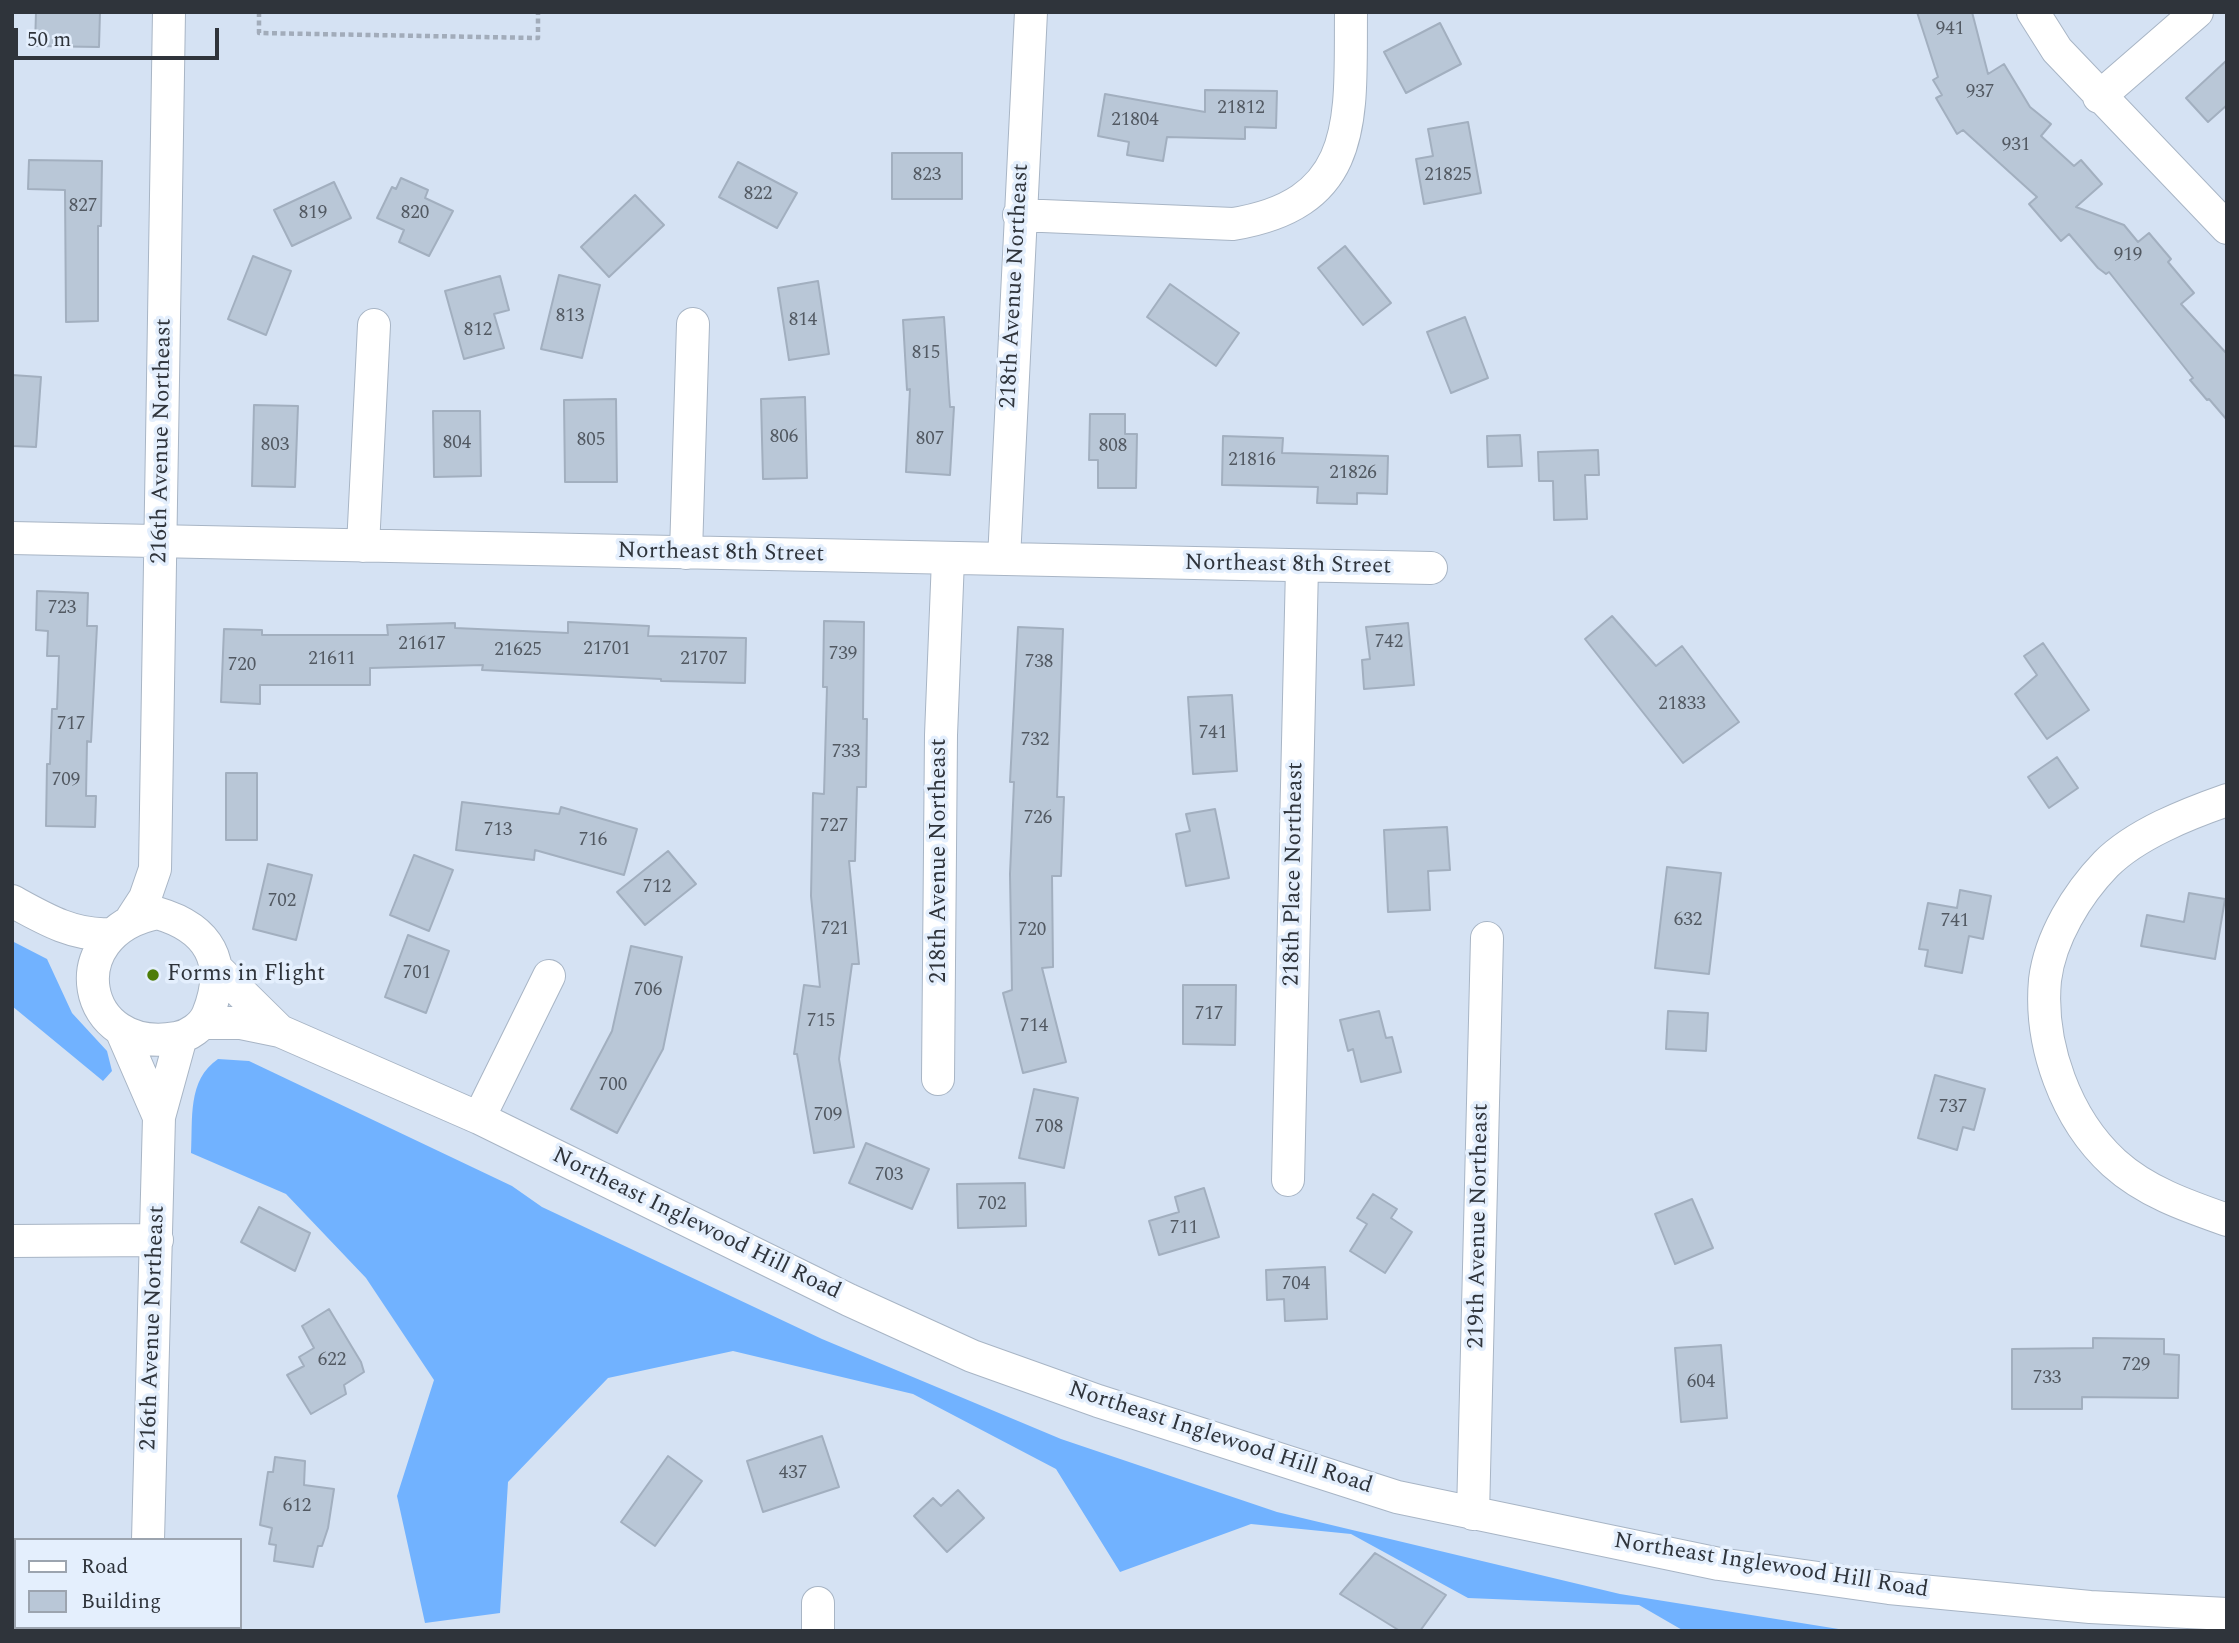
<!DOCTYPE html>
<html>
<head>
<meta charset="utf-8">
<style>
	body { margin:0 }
	#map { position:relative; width:2239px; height:1643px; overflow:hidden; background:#d5e2f3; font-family:Spectral,serif }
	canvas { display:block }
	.frame { position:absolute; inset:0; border:14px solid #2f343b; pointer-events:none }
	.legend { position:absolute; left:14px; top:1538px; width:228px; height:91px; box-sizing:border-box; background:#e4effd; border:2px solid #9ca4af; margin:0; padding:9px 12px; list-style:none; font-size:21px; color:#2f343b }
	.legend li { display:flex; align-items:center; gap:14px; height:35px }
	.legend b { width:35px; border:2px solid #9ca4af }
	.scale { position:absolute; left:14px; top:28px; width:205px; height:32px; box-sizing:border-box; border:4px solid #2f343b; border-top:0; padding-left:9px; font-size:21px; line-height:24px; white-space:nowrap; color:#2f343b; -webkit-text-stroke:5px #e4effd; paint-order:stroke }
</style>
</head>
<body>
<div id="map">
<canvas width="2239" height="1643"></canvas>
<div class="frame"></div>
<ul class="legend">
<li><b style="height:9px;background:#fff"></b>Road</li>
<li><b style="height:19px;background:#b9c7d7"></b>Building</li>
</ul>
<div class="scale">50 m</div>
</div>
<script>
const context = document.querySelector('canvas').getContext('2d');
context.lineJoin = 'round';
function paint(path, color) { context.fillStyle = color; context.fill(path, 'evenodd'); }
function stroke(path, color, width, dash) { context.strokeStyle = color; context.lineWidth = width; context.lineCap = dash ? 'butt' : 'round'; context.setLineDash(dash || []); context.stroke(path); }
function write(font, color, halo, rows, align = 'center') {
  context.font = font + ' Spectral,serif'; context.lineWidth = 7; context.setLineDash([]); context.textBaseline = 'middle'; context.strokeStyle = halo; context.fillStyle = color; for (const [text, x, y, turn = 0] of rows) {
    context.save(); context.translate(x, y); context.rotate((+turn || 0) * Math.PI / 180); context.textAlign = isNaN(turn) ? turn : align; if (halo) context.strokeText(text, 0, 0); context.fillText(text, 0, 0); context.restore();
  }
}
paint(new Path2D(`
	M 12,941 L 47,959 L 72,1013 L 107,1051 L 112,1071 L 103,1081 L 12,1006 Z
	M 218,1059 L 249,1061 L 512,1186 L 542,1207 L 822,1339 L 1061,1439 L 1277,1512 L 1620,1594 L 1851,1631 L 1684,1631 L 1639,1605 L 1468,1598 L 1351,1534 L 1251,1524 L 1120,1572 L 1056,1469 L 913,1394 L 733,1351 L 608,1378 L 508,1482 L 500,1613 L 425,1623 L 397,1496 L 434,1380 L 366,1278 L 286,1194 L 191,1153 C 193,1119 187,1080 218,1059 Z`), '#71b2ff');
const building = new Path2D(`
	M 36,12 L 100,12 L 99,47 L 35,46 Z
	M 1917,12 L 1972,12 L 1988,74 L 2004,64 L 2030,107 L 2051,124 L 2041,136 L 2074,166 L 2081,160 L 2102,184 L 2076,207 L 2124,225 L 2138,242 L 2149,233 L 2171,259 L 2168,262 L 2194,293 L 2181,304 L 2227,354 L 2227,420 L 2209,399 L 2207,400 L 2190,380 L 2193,378 L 2109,272 L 2106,274 L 2098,268 L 2069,234 L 2061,241 L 2029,204 L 2037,197 L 1963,130 L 1957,134 L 1936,98 L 1942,95 L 1933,80 L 1938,77 Z
	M 1440,23 L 1461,64 L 1406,93 L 1384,52 Z
	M 2227,60 L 2227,105 L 2208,122 L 2186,98 Z
	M 1205,90 L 1277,91 L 1276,128 L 1245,127 L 1245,139 L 1167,137 L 1163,161 L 1127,155 L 1129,142 L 1098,136 L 1105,94 L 1205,112 Z
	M 1468,122 L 1481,193 L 1424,204 L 1416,159 L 1433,156 L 1428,129 Z
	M 892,153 L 962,153 L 962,199 L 892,199 Z
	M 29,160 L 102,161 L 101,226 L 98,226 L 98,321 L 66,322 L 65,190 L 28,189 Z
	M 738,162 L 797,193 L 777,228 L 719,197 Z
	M 401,178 L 428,190 L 425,198 L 453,211 L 429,256 L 399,242 L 404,230 L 377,218 L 392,187 L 396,189 Z
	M 334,182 L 351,218 L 292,246 L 274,210 Z
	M 635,195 L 664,225 L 609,277 L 581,247 Z
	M 1345,246 L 1391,303 L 1363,325 L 1318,268 Z
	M 253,256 L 291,271 L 266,335 L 228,319 Z
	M 559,275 L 600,285 L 582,358 L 541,349 Z
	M 500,276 L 509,310 L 494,314 L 504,348 L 464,359 L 445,291 Z
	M 818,281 L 829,354 L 789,360 L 778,288 Z
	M 1170,284 L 1239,333 L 1216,366 L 1147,317 Z
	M 944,317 L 950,407 L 954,407 L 950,475 L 906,472 L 910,389 L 907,390 L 903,320 Z
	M 1465,317 L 1488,378 L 1451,393 L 1427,332 Z
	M 12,375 L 41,377 L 36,447 L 12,446 Z
	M 805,397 L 807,478 L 763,479 L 761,399 Z
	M 616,399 L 617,482 L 565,482 L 564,400 Z
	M 254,405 L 298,406 L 295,487 L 252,486 Z
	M 433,411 L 480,411 L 481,476 L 434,477 Z
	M 1090,414 L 1125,414 L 1125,434 L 1137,434 L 1136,488 L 1098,488 L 1098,460 L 1089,460 Z
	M 1520,435 L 1522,466 L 1488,467 L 1487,436 Z
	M 1223,436 L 1283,438 L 1282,453 L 1388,456 L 1387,494 L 1357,493 L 1357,504 L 1317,503 L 1318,487 L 1222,485 Z
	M 1598,450 L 1599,475 L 1585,475 L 1587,519 L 1554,520 L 1553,481 L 1539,481 L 1538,452 Z
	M 37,591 L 88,593 L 87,626 L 97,626 L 91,742 L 87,741 L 86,796 L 96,796 L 95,827 L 46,826 L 47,764 L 50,764 L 52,709 L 57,709 L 59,656 L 47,656 L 48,631 L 36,630 Z
	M 1612,616 L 1656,666 L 1682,646 L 1739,722 L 1683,763 L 1585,639 Z
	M 824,621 L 864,622 L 863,719 L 867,719 L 866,787 L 857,787 L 855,861 L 849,861 L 859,964 L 852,964 L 839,1059 L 854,1147 L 814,1153 L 797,1054 L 794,1054 L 804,985 L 820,987 L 811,896 L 813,793 L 824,794 L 827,687 L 823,687 Z
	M 568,622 L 649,626 L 648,636 L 746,638 L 745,683 L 661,681 L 661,679 L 482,670 L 483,665 L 370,668 L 370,685 L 260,685 L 260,704 L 221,702 L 224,629 L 262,630 L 262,635 L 388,635 L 387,625 L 455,623 L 455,628 L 568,633 Z
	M 1408,623 L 1414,685 L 1364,689 L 1362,660 L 1370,659 L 1366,627 Z
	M 1018,627 L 1063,629 L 1057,797 L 1064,797 L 1061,876 L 1052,876 L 1053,967 L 1042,968 L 1066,1062 L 1023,1073 L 1003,993 L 1012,990 L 1010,874 L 1014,782 L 1010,782 Z
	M 2043,643 L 2089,710 L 2047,739 L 2015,694 L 2037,675 L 2024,656 Z
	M 1232,695 L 1237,771 L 1193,774 L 1188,697 Z
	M 2057,757 L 2078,788 L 2049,808 L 2028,777 Z
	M 226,773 L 257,773 L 257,840 L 226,840 Z
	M 462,802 L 559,814 L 561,807 L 637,829 L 624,875 L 535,850 L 534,860 L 456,850 Z
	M 1215,809 L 1229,878 L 1186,886 L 1176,834 L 1190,831 L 1186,814 Z
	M 1447,827 L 1450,870 L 1428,871 L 1430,910 L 1388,912 L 1384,830 Z
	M 668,851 L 696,884 L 645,925 L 617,892 Z
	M 414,855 L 453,870 L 429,931 L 390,915 Z
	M 268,864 L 312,875 L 296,940 L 253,929 Z
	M 1667,867 L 1721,873 L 1709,974 L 1655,968 Z
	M 1960,890 L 1991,896 L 1983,939 L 1969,936 L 1962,973 L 1925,966 L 1928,950 L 1919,949 L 1928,903 L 1957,908 Z
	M 2189,893 L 2225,899 L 2215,959 L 2141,946 L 2147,915 L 2184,922 Z
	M 408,935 L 449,951 L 426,1013 L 385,997 Z
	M 631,946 L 682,957 L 663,1049 L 617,1133 L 571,1109 L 612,1031 Z
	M 1183,985 L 1236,985 L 1235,1045 L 1183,1044 Z
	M 1379,1011 L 1386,1038 L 1392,1037 L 1401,1072 L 1361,1082 L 1353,1049 L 1348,1051 L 1340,1020 Z
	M 1668,1011 L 1708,1013 L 1706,1051 L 1666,1049 Z
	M 1935,1075 L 1985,1089 L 1974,1130 L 1963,1127 L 1957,1150 L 1918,1138 Z
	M 1034,1089 L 1078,1098 L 1064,1168 L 1019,1158 Z
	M 866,1143 L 929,1169 L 912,1209 L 849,1183 Z
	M 1025,1183 L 1026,1226 L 958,1228 L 957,1184 Z
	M 1204,1188 L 1219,1237 L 1159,1255 L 1149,1221 L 1179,1212 L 1175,1197 Z
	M 1373,1194 L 1397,1209 L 1391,1218 L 1412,1232 L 1385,1273 L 1350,1251 L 1367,1224 L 1357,1218 Z
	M 1692,1199 L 1713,1248 L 1675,1264 L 1655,1214 Z
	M 259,1207 L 310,1233 L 295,1271 L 241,1242 Z
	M 1325,1267 L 1327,1319 L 1285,1321 L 1284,1299 L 1267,1300 L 1266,1270 Z
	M 329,1309 L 361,1362 L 364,1372 L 344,1385 L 346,1394 L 311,1414 L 287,1375 L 304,1366 L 299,1357 L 314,1348 L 302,1326 Z
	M 2093,1338 L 2164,1339 L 2164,1354 L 2179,1355 L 2178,1398 L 2082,1397 L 2082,1409 L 2012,1409 L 2012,1349 L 2093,1348 Z
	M 1721,1345 L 1727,1418 L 1681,1422 L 1675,1348 Z
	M 822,1436 L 839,1487 L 763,1512 L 747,1461 Z
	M 668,1456 L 702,1481 L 655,1546 L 621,1522 Z
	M 275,1457 L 305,1461 L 304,1485 L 334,1489 L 328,1528 L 322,1546 L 318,1546 L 313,1567 L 274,1561 L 276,1545 L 269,1544 L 272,1528 L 260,1525 L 268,1472 L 273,1472 Z
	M 958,1490 L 984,1518 L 947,1552 L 914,1516 L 933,1498 L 941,1506 Z
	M 1375,1553 L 1446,1595 L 1420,1631 L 1400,1631 L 1340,1594 Z`);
paint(building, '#b9c7d7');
stroke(building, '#a2afbf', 2);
const minor = new Path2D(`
	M 2033,12 L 2057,50 L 2227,228
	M 2099,97 L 2197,12
	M 1019,215 L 1233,224 C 1361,203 1350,117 1351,12
	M 12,538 L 1431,568
	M 363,546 L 374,325
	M 686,553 L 693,324
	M 1004,559 L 1031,12
	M 2227,800 C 2187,814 2136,834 2106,864 C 2077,894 2050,938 2045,980 C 2039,1045 2066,1119 2114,1163 C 2146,1192 2187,1206 2227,1220
	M 12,901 C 43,918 73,936 109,934
	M 157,913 C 209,928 229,962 208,1014 C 203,1026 189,1036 176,1038 C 81,1055 58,933 157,913 Z
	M 132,918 L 145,898 L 155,869 L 169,12
	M 217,969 L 279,1030
	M 205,1023 L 241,1023 L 280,1031 L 479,1118 L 849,1300 L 972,1356 L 1098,1401 L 1397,1497 L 1719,1564 L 1889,1588 L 2090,1607 L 2227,1614
	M 122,1032 L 159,1117
	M 938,1079 L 941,735 L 948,559
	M 479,1118 L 549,976
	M 1288,1180 L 1302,567
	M 12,1241 L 157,1240
	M 1473,1514 L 1487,938
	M 148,1540 L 159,1117 L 181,1037
	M 147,1631 L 147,1627
	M 818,1631 L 818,1603`);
stroke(minor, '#a8b5c5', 34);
stroke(new Path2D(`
	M 259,12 L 259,33 L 538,38 L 538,12`), '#a2acba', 4.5, [5, 3.5]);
stroke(minor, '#fff', 32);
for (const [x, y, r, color] of [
	[153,975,7,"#4d7d08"]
]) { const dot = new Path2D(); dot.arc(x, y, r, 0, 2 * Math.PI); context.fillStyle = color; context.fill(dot); stroke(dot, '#e4effd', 2.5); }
write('19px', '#525962', null, [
	["941",1950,30],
	["937",1980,93],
	["21812",1241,109],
	["21804",1135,121],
	["931",2016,146],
	["823",927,176],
	["21825",1448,176],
	["822",758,195],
	["827",83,207],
	["819",313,214],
	["820",415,214],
	["919",2128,256],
	["813",570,317],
	["814",803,321],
	["812",478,331],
	["815",926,354],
	["806",784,438],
	["807",930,440],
	["805",591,441],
	["804",457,444],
	["803",275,446],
	["808",1113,447],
	["21816",1252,461],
	["21826",1353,474],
	["723",62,609],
	["742",1389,643],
	["21617",422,645],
	["21701",607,650],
	["21625",518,651],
	["739",843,655],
	["21611",332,660],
	["21707",704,660],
	["738",1039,663],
	["720",242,666],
	["21833",1682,705],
	["717",71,725],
	["741",1213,734],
	["732",1035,741],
	["733",846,753],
	["709",66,781],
	["726",1038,819],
	["727",834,827],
	["713",498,831],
	["716",593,841],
	["712",657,888],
	["702",282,902],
	["632",1688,921],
	["741",1955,922],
	["721",835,930],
	["720",1032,931],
	["701",417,974],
	["706",648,991],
	["717",1209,1015],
	["715",821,1022],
	["714",1034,1027],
	["700",613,1086],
	["737",1953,1108],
	["709",828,1116],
	["708",1049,1128],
	["703",889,1176],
	["702",992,1205],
	["711",1184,1229],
	["704",1296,1285],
	["622",332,1361],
	["729",2136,1366],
	["733",2047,1379],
	["604",1701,1383],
	["437",793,1474],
	["612",297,1507]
]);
write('23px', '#2f343b', '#e4effd', [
	["218th Avenue Northeast",1016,286,-87],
	["216th Avenue Northeast",163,441,-89],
	["Northeast 8th Street",721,554,1],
	["Northeast 8th Street",1288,566,1],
	["218th Avenue Northeast",940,861,-90],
	["218th Place Northeast",1295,874,-89],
	["Northeast Inglewood Hill Road",696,1225,26],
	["219th Avenue Northeast",1480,1226,-89],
	["216th Avenue Northeast",154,1328,-88],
	["Northeast Inglewood Hill Road",1220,1439,18],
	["Northeast Inglewood Hill Road",1771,1567,9]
]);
write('23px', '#2f343b', '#e4effd', [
	["Forms in Flight",167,975]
], 'left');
</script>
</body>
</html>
